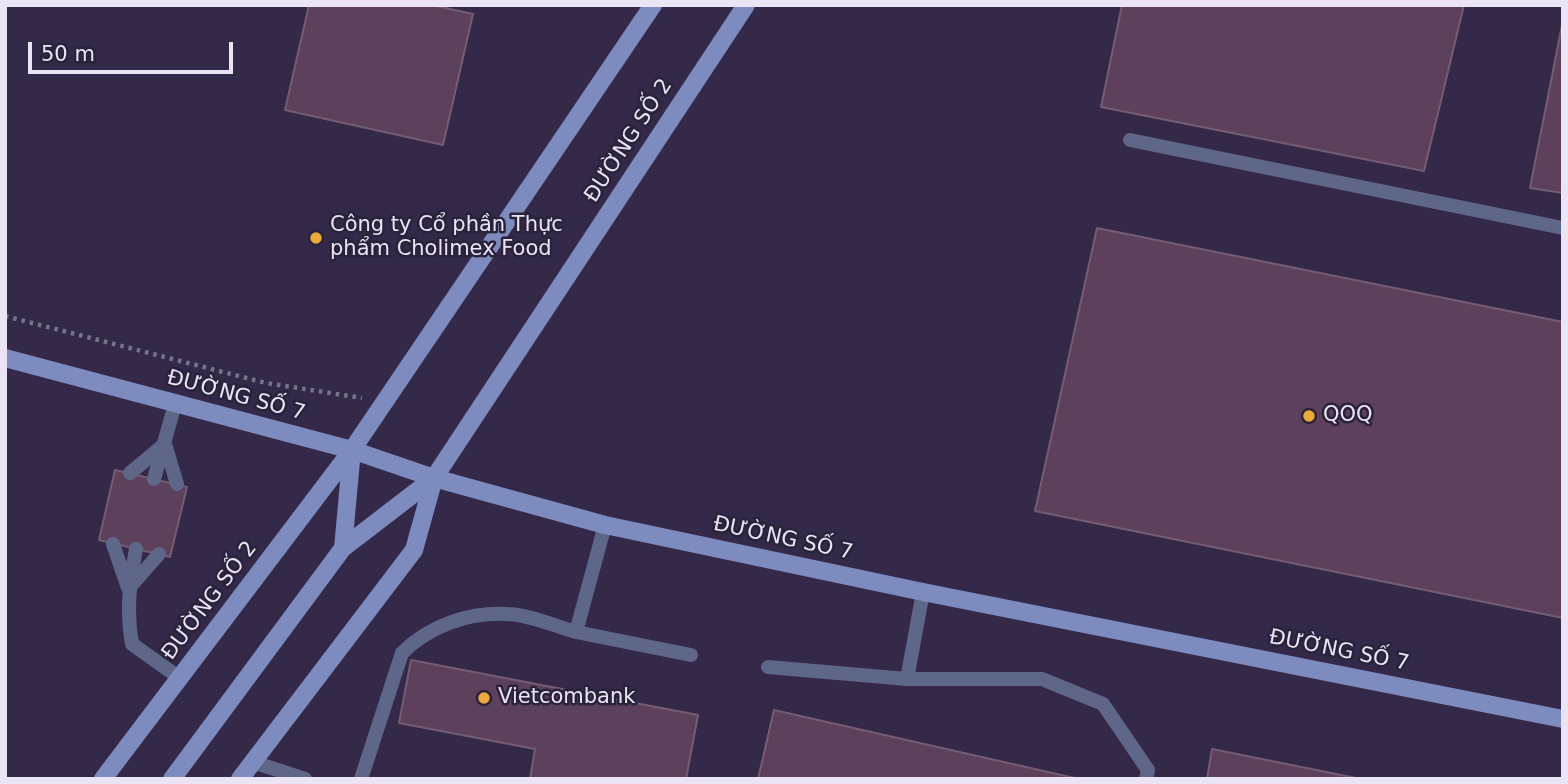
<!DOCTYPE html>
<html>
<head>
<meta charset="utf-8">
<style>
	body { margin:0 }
	#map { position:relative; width:1568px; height:784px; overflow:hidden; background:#2b223b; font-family:"DejaVu Sans",sans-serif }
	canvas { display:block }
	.frame { position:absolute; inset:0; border:7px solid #eae4f5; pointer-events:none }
	.scale { position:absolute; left:28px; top:42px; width:205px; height:32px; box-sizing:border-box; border:4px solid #eae4f5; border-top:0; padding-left:9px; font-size:21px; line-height:24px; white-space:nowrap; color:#eae4f5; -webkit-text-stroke:5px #2b223b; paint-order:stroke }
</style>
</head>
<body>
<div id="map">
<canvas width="1568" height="784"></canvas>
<div class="frame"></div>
<div class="scale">50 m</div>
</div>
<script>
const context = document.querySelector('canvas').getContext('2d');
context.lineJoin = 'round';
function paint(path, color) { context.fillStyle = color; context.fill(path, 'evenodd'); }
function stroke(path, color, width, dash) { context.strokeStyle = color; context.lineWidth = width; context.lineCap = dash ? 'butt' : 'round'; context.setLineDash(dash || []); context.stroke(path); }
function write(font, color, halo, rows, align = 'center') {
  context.font = font + ' "DejaVu Sans",sans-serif'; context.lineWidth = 5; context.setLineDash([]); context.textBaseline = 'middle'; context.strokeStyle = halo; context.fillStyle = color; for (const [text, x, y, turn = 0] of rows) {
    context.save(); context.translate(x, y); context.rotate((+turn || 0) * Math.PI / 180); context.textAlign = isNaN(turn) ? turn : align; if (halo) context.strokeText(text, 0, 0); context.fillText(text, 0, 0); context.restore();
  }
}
paint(new Path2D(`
	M 5,5 L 1563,5 L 1563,779 L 5,779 Z`), '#352949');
const building = new Path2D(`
	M 309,5 L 432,5 L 473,14 L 443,145 L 285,110 Z
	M 1122,5 L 1464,5 L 1424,171 L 1101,107 Z
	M 1563,20 L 1563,193 L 1530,188 Z
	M 1097,228 L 1563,322 L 1563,618 L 1035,511 Z
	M 115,470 L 187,487 L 170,557 L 99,540 Z
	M 411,660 L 698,715 L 686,779 L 530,779 L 535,749 L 399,723 Z
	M 774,710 L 1079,779 L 758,779 Z
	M 1212,749 L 1361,779 L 1207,779 Z`);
paint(building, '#5d415c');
stroke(building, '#755c73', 2);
stroke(new Path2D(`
	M 5,316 L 266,383 L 362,398`), '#7a7288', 4.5, [3.5, 5]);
stroke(new Path2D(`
	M 1130,140 L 1563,228
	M 130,473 L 165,444 L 177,484
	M 154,479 L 175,404
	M 605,525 L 576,632 L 691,655
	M 113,544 L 128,588
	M 136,549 C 130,581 126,611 132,644 L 181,679
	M 130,587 L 159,554
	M 923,592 L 907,679 L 1042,679 L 1103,704 L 1148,770 L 1146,779
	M 768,667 L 907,679
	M 253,762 L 305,779
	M 361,779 L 402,653 C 429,626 468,612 507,614 C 527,614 555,626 576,632`), '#5f6788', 14);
stroke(new Path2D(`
	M 5,358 L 352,450 L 434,478 L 605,525 L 923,592 L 1563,719
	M 343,548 L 352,450
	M 103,779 L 352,450 L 653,5
	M 172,779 L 343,548 L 434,478
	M 240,779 L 414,550 L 434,478 L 746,5`), '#7e8bbf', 18);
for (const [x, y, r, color] of [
	[316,238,7,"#eba93a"],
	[1309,416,7,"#eba93a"],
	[484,698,7,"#eba93a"]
]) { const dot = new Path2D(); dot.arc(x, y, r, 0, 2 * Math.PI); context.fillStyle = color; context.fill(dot); stroke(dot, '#2b223b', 2.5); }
write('21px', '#eae4f5', '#2b223b', [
	["ĐƯỜNG SỐ 2",629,141,-57],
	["ĐƯỜNG SỐ 7",236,396,15],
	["ĐƯỜNG SỐ 7",783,539,12],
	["ĐƯỜNG SỐ 2",210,601,-53],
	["ĐƯỜNG SỐ 7",1339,651,11]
]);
write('21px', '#eae4f5', '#2b223b', [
	["Công ty Cổ phần Thực",330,226],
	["phẩm Cholimex Food",330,250],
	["QOQ",1323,416],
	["Vietcombank",498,698]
], 'left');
</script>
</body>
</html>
